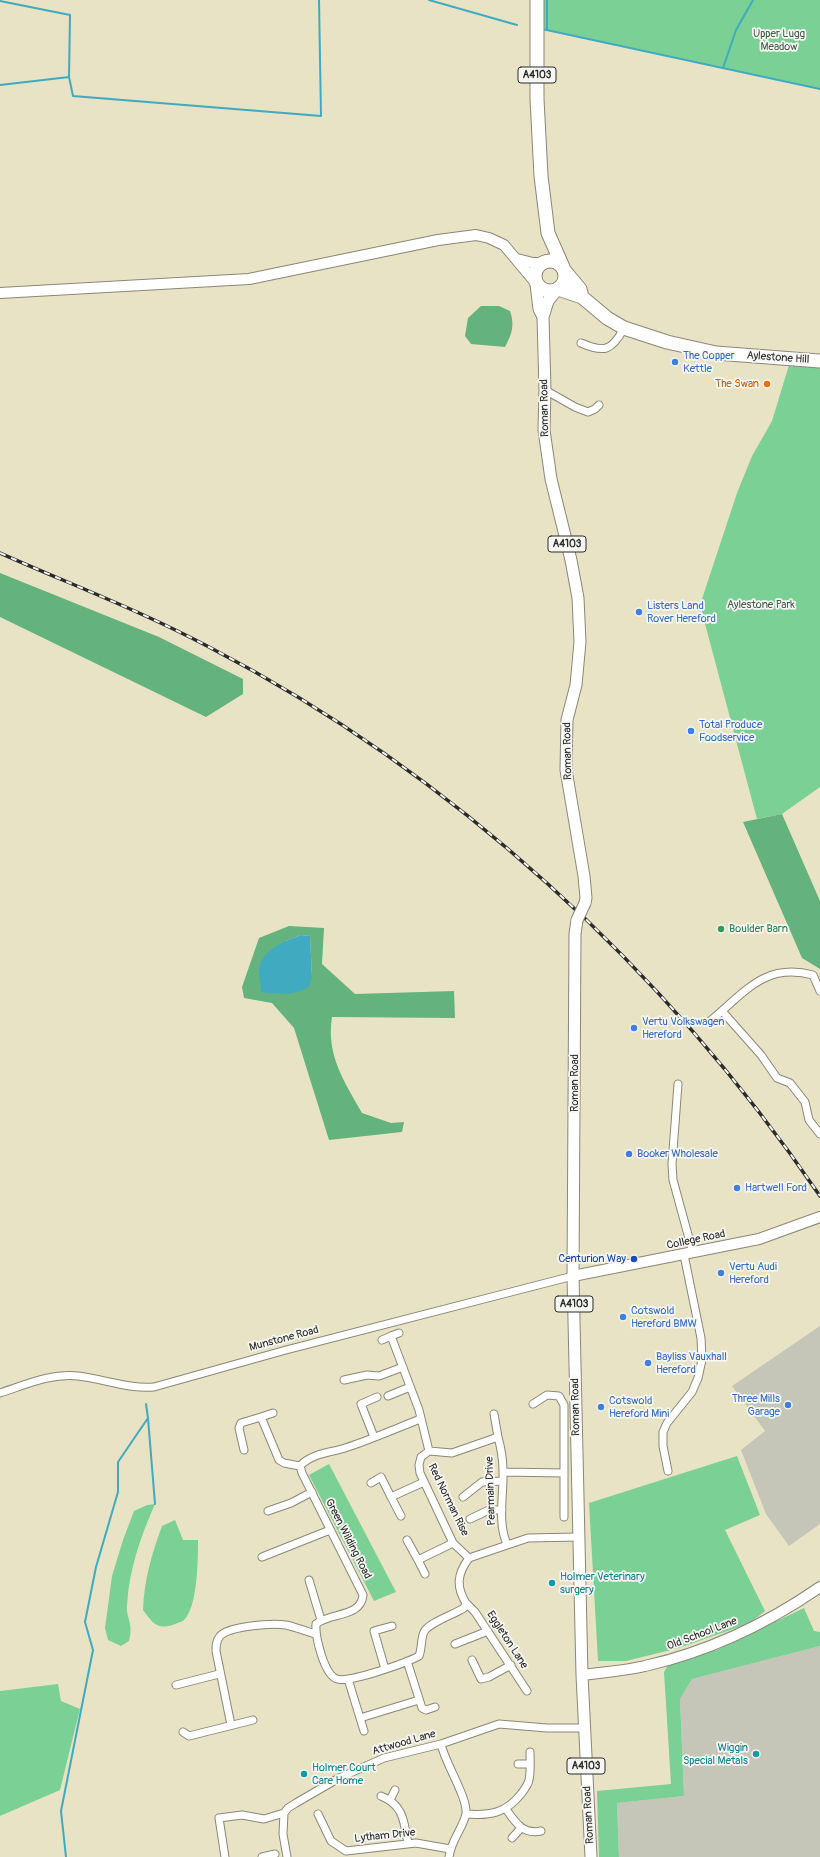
<!DOCTYPE html>
<html>
<head>
<meta charset="utf-8">
<style>
	body { margin:0 }
	canvas { display:block; background:#e8e3c4 }
</style>
</head>
<body>
<canvas width="820" height="1857"></canvas>
<script>
const context = document.querySelector('canvas').getContext('2d');
context.lineJoin = 'round';
function paint(path, color) { context.fillStyle = color; context.fill(path, 'evenodd'); }
function stroke(path, color, width, dash) { context.strokeStyle = color; context.lineWidth = width; context.lineCap = dash ? 'butt' : 'round'; context.setLineDash(dash || []); context.stroke(path); }
function write(font, color, halo, rows, align = 'center') {
  context.font = font + ' Pangolin,sans-serif'; context.lineWidth = 3.5; context.setLineDash([]); context.textBaseline = 'middle'; context.strokeStyle = halo; context.fillStyle = color; for (const [text, x, y, turn = 0] of rows) {
    context.save(); context.translate(x, y); context.rotate((+turn || 0) * Math.PI / 180); context.textAlign = isNaN(turn) ? turn : align; if (halo) context.strokeText(text, 0, 0); context.fillText(text, 0, 0); context.restore();
  }
}
paint(new Path2D(`
	M 820,1326 L 820,1524 L 789,1546 L 766,1514 L 741,1450 L 765,1431 L 732,1386 Z
	M 820,1646 L 820,1857 L 619,1857 L 617,1803 L 684,1796 L 680,1699 L 692,1679 Z`), '#c5c5b8');
paint(new Path2D(`
	M 542,0 L 820,0 L 820,89 L 542,29 Z
	M 789,365 L 820,366 L 820,787 L 782,814 L 757,819 L 700,605 L 737,493 L 752,456 L 772,421 Z
	M 737,1456 L 760,1515 L 725,1530 L 765,1611 L 750,1623 L 679,1648 L 626,1661 L 598,1661 L 589,1503 Z
	M 329,1464 L 396,1592 L 374,1601 L 309,1475 Z
	M 155,1504 C 141,1536 129,1569 127,1605 C 126,1619 134,1623 129,1641 L 121,1646 L 108,1640 L 105,1628 L 112,1576 L 123,1540 L 134,1511 L 147,1505 Z
	M 175,1520 L 183,1540 L 198,1540 C 198,1558 198,1609 183,1621 C 181,1622 177,1623 175,1624 C 157,1631 153,1623 143,1610 C 144,1580 152,1553 162,1526 Z
	M 804,1608 L 814,1631 L 820,1632 L 820,1646 L 692,1679 L 680,1699 L 684,1796 L 617,1803 L 619,1857 L 599,1857 L 597,1791 L 671,1784 L 664,1672 L 668,1665 L 717,1650 Z
	M 58,1684 L 61,1701 L 80,1709 L 60,1790 L 0,1816 L 0,1691 Z`), '#7bd195');
paint(new Path2D(`
	M 481,306 L 499,306 L 510,311 C 515,325 512,334 505,347 L 471,344 L 465,336 L 468,318 Z
	M 0,573 L 159,637 L 243,679 L 243,694 L 206,717 L 0,617 Z
	M 782,814 L 820,901 L 820,969 L 802,958 L 743,822 Z
	M 289,926 L 324,928 L 322,964 L 355,994 L 454,991 L 455,1018 L 332,1017 C 326,1055 344,1081 362,1113 L 391,1123 L 404,1122 L 402,1132 L 329,1140 L 294,1028 L 272,1003 L 244,998 L 242,987 L 259,938 ZM 301,935 L 310,936 L 312,977 L 286,941 Z`), '#64b37e');
paint(new Path2D(`
	M 301,935 L 310,936 L 312,977 L 308,988 C 291,996 280,994 261,992 C 261,985 259,977 259,970 C 261,950 285,941 301,935 Z`), '#40aac0');
stroke(new Path2D(`
	M 429,0 L 517,25
	M 0,1 L 70,15 L 69,77 L 73,96 L 321,116 L 319,0
	M 542,29 L 820,89
	M 547,29 L 547,0
	M 723,68 L 736,30 L 753,0
	M 0,85 L 69,77
	M 148,1418 L 155,1504
	M 66,1857 L 61,1811 L 93,1650 L 85,1622 L 96,1567 L 118,1492 L 118,1462 L 148,1418 L 146,1404`), '#40aac0', 2);
const street = new Path2D(`
	M 581,343 C 604,353 612,351 624,328
	M 545,390 L 575,407 L 588,412 L 595,409 L 599,405
	M 722,1011 L 761,1055 L 777,1078 L 790,1083 L 805,1102 L 809,1120 L 820,1134
	M 709,1022 C 744,994 763,962 813,975 L 820,991
	M 678,1084 L 672,1164 L 673,1180 L 693,1253
	M 391,1336 L 399,1333
	M 382,1340 L 391,1336 L 419,1410 L 429,1451
	M 344,1380 L 367,1375 L 379,1376 L 403,1367
	M 0,1393 C 25,1385 51,1373 78,1376 C 104,1379 128,1389 154,1387 L 286,1350 L 573,1276
	M 388,1396 L 410,1387
	M 533,1404 L 547,1395 L 559,1396 L 564,1405 L 564,1517
	M 261,1417 L 273,1413
	M 420,1419 C 395,1429 370,1440 345,1448 C 330,1453 312,1453 300,1466 L 302,1473 L 363,1595 C 361,1618 330,1612 316,1624 C 315,1636 324,1675 337,1679 C 349,1683 406,1663 419,1656 C 422,1649 421,1637 424,1632 C 428,1623 455,1614 464,1608 L 466,1603 C 456,1587 457,1574 469,1558 L 528,1538 L 579,1537
	M 374,1437 L 361,1404 L 377,1397
	M 498,1437 C 501,1448 503,1459 503,1471 C 504,1494 497,1522 507,1544
	M 244,1450 L 239,1428 L 241,1423 L 261,1417 L 279,1460 L 284,1463 L 300,1466
	M 668,1471 L 663,1446 L 663,1432 L 667,1423 L 692,1392 L 698,1378 L 702,1360 L 701,1338 L 684,1255
	M 503,1472 L 564,1473
	M 371,1483 L 381,1477 L 391,1497 L 424,1482
	M 391,1497 L 401,1516
	M 463,1497 L 482,1482 L 503,1481
	M 268,1511 L 291,1503 L 312,1492
	M 470,1519 L 489,1510 L 502,1510
	M 407,1540 L 418,1560
	M 262,1557 L 330,1530
	M 469,1558 L 453,1543 L 420,1473 L 419,1465 L 421,1457 L 429,1451 L 452,1453 L 498,1437 L 494,1414
	M 425,1574 L 418,1560 L 453,1543
	M 309,1580 L 321,1620
	M 466,1603 L 475,1612 L 527,1691
	M 455,1644 L 488,1631
	M 472,1660 L 481,1679 L 489,1677 L 511,1665
	M 407,1661 L 422,1708 L 426,1710 L 435,1707
	M 385,1669 L 374,1631 L 392,1626
	M 348,1679 L 364,1731
	M 176,1685 L 219,1674
	M 360,1718 L 419,1700
	M 231,1725 L 216,1651 C 216,1646 216,1641 220,1636 C 229,1626 272,1623 286,1625 C 295,1627 306,1631 315,1634
	M 183,1732 L 189,1736 L 253,1720
	M 441,1744 C 445,1763 468,1798 466,1814 C 463,1828 451,1840 449,1857
	M 518,1764 L 530,1764
	M 381,1796 C 404,1805 404,1822 408,1844
	M 390,1800 L 395,1790
	M 506,1809 C 515,1822 523,1835 541,1831
	M 318,1814 L 331,1841 L 346,1851 L 416,1843 L 450,1849
	M 466,1814 C 490,1816 506,1813 521,1794 C 524,1790 528,1785 529,1780 C 531,1771 530,1761 530,1752
	M 512,1838 L 521,1828
	M 225,1857 L 219,1818 L 242,1815 L 264,1819 L 284,1813
	M 262,1857 L 275,1854
	M 287,1857 L 283,1834 L 284,1813 L 288,1808 L 296,1803 L 339,1778 L 384,1758 L 441,1744 L 499,1724 L 547,1728 L 584,1728`);
const secondary = new Path2D(`
	M 517,259 L 533,263 L 542,263
	M 0,293 L 249,279 L 438,240 L 476,235 L 489,238 L 504,245 L 535,282
	M 573,1276 L 759,1239 L 820,1217
	M 582,1675 C 603,1672 625,1671 645,1666 C 707,1652 768,1623 820,1587`);
const primary = new Path2D(`
	M 536,284 L 539,309 L 543,317
	M 556,291 L 548,301 L 543,317 L 545,390 L 544,430 L 551,479 L 571,560 L 578,598 L 580,642 L 576,685 L 567,720 L 566,770 L 584,876 L 586,898 L 585,903
	M 577,920 L 575,934 L 573,1276 L 582,1675 L 591,1857`);
const highway = new Path2D(`
	M 537,0 L 537,99 L 541,176 L 548,233 L 563,267
	M535 276a15 15 0 1 1 30 0a15 15 0 1 1-30 0Z
	M 564,270 L 580,289 L 582,297
	M 558,289 L 582,297 L 607,318 L 624,328 L 667,342 L 716,353 L 820,361`);
stroke(street, '#8a8778', 9);
stroke(secondary, '#8a8778', 12);
stroke(primary, '#8a8778', 13);
stroke(highway, '#8a8778', 15);
stroke(street, '#fff', 7);
stroke(secondary, '#fff', 10);
stroke(primary, '#fff', 11);
stroke(highway, '#fff', 13);
const rail = new Path2D(`
	M 0,553 C 70,584 141,611 209,647 C 453,774 665,969 820,1196`);
stroke(rail, '#2b2b2b', 3.5);
stroke(rail, '#f6f6f2', 2, [6]);
const primaryBridge = new Path2D(`
	M 577,920 L 585,903`);
stroke(primaryBridge, '#8a8778', 13, []);
stroke(primaryBridge, '#fff', 11);
for (const [x, y, r, color] of [
	[675,362,4,"#3f7fe0"],
	[767,384,4,"#e8710a"],
	[639,612,4,"#3f7fe0"],
	[691,731,4,"#3f7fe0"],
	[721,929,4,"#2e9e5b"],
	[634,1028,4,"#3f7fe0"],
	[629,1154,4,"#3f7fe0"],
	[737,1188,4,"#3f7fe0"],
	[634,1259,4,"#1a4fb4"],
	[721,1273,4,"#3f7fe0"],
	[623,1317,4,"#3f7fe0"],
	[648,1363,4,"#3f7fe0"],
	[788,1405,4,"#3f7fe0"],
	[601,1407,4,"#3f7fe0"],
	[552,1583,4,"#0f9aa8"],
	[756,1754,4,"#0f9aa8"],
	[304,1774,4,"#0f9aa8"]
]) { const dot = new Path2D(); dot.arc(x, y, r, 0, 2 * Math.PI); context.fillStyle = color; context.fill(dot); stroke(dot, '#f6f6f2', 1.5); }
for (const [x, y, w] of [
	[537,75,38],
	[567,544,38],
	[574,1304,38],
	[586,1766,38]
]) { const box = new Path2D(); box.roundRect(x - w / 2, y - 8, w, 16, 3); context.fillStyle = '#f6f6f2'; context.fill(box); stroke(box, '#2b2b2b', 1); }
write('bold 10px', '#2b2b2b', null, [
	["A4103",537,75],
	["A4103",567,544],
	["A4103",574,1304],
	["A4103",586,1766]
]);
write('11px', '#435d4b', '#f6f6f2', [
	["Upper Lugg",779,34],
	["Meadow",779,47],
	["Aylestone Park",761,605]
]);
write('11px', '#366cbe', '#f6f6f2', [
	["The Copper",683,356],
	["Kettle",683,369],
	["Listers Land",647,606],
	["Rover Hereford",647,619],
	["Total Produce",699,725],
	["Foodservice",699,738],
	["Vertu Volkswagen",642,1022],
	["Hereford",642,1035],
	["Booker Wholesale",637,1154],
	["Hartwell Ford",745,1188],
	["Vertu Audi",729,1267],
	["Hereford",729,1280],
	["Cotswold",631,1311],
	["Hereford BMW",631,1324],
	["Bayliss Vauxhall",656,1357],
	["Hereford",656,1370],
	["Three Mills",780,1399,"right"],
	["Garage",780,1412,"right"],
	["Cotswold",609,1401],
	["Hereford Mini",609,1414]
], 'left');
write('11px', '#2b2b2b', '#f6f6f2', [
	["Aylestone Hill",778,358,4],
	["Roman Road",545,408,-91],
	["Roman Road",568,751,-91],
	["Roman Road",575,1083,-90],
	["College Road",696,1240,-12],
	["Munstone Road",284,1339,-15],
	["Roman Road",576,1407,-91],
	["Pearmain Drive",491,1491,-92],
	["Red Norman Rise",448,1500,64],
	["Green Wilding Road",348,1539,63],
	["Old School Lane",702,1634,-21],
	["Eggleton Lane",507,1640,57],
	["Attwood Lane",404,1743,-16],
	["Roman Road",589,1815,-93],
	["Lytham Drive",385,1836,-6]
]);
write('11px', '#c56008', '#f6f6f2', [
	["The Swan",759,384]
], 'right');
write('11px', '#27864d', '#f6f6f2', [
	["Boulder Barn",729,929]
], 'left');
write('11px', '#164399', '#f6f6f2', [
	["Centurion Way",626,1259]
], 'right');
write('11px', '#0d838f', '#f6f6f2', [
	["Holmer Veterinary",560,1577],
	["surgery",560,1590],
	["Wiggin",748,1748,"right"],
	["Special Metals",748,1761,"right"],
	["Holmer Court",312,1768],
	["Care Home",312,1781]
], 'left');
</script>
</body>
</html>
